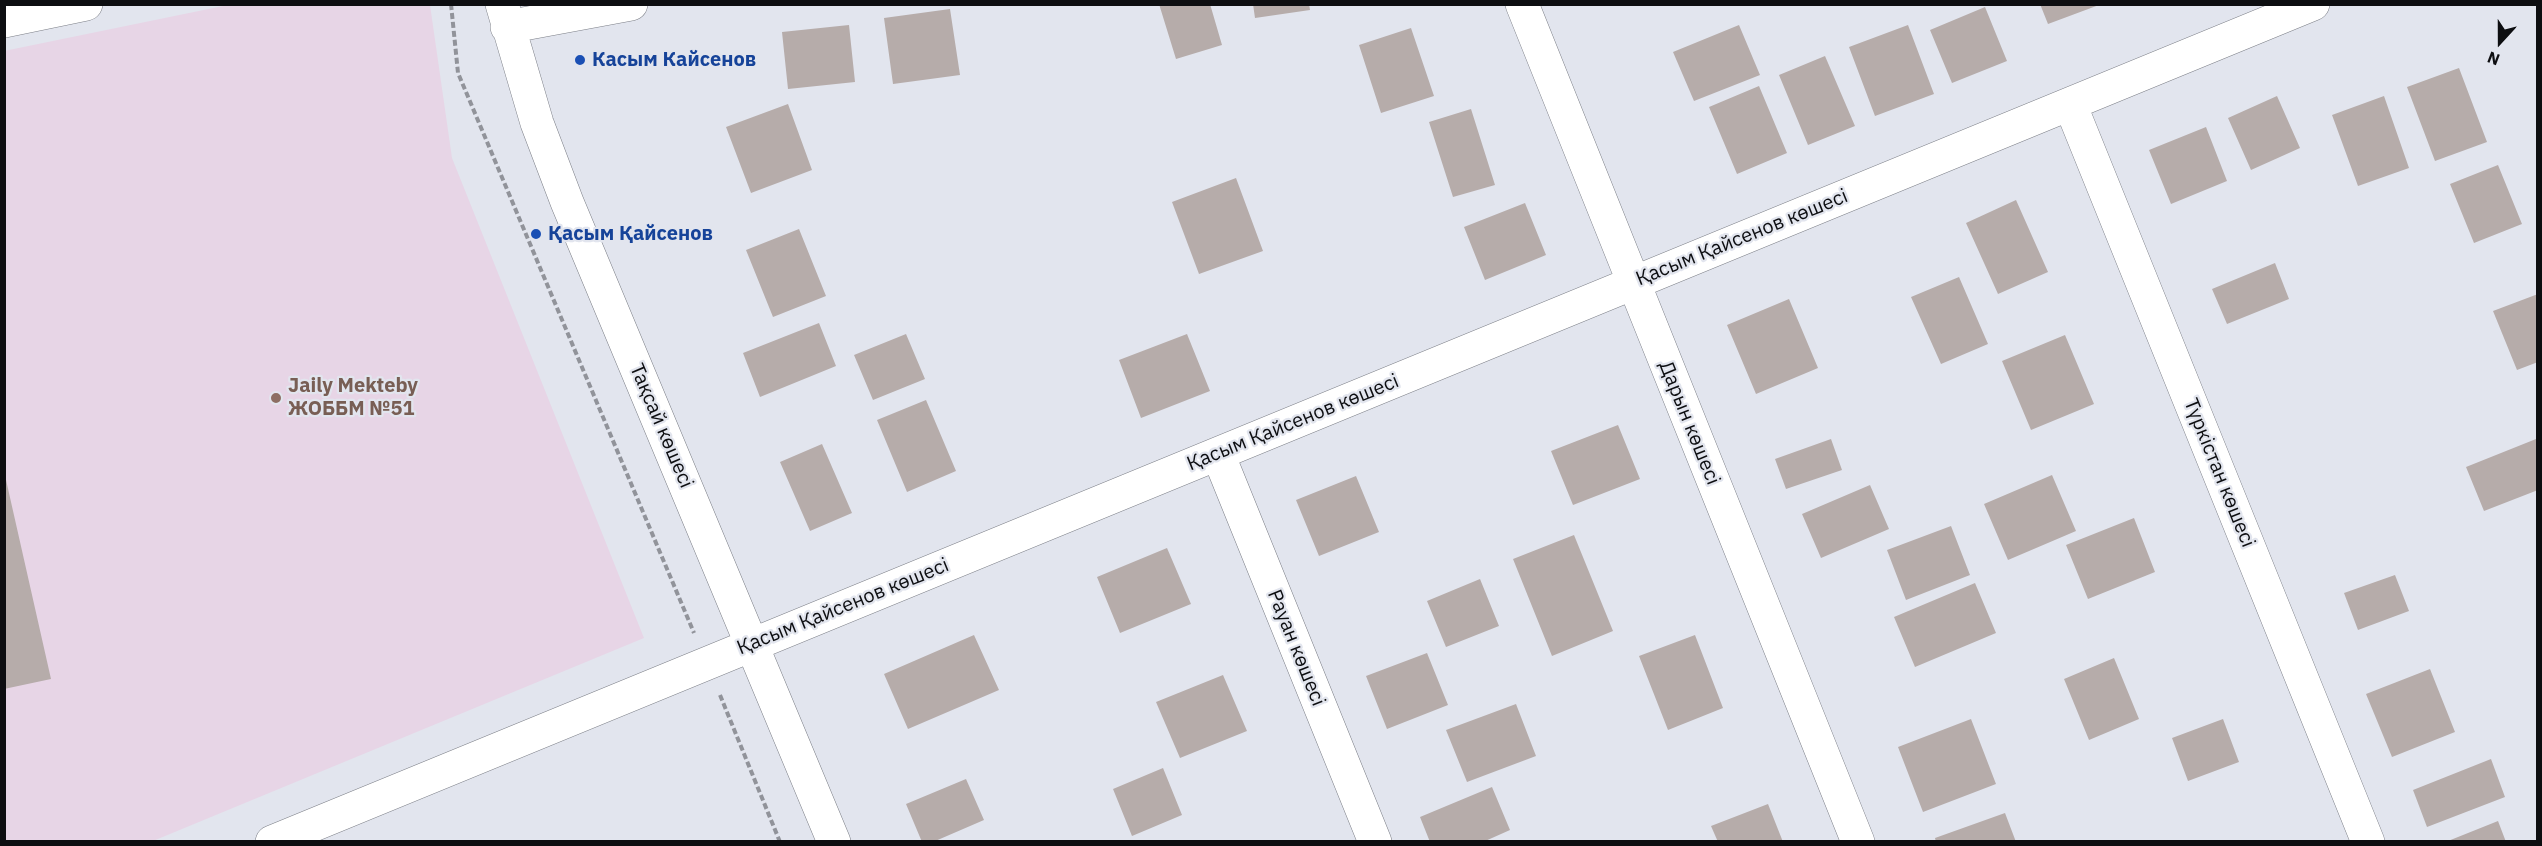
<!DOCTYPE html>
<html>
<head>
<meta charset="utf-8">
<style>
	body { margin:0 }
	#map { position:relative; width:2542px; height:846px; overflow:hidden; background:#e2e5ee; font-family:"IBM Plex Sans",sans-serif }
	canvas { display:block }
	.frame { position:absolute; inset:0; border:6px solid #0d0e11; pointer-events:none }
	.north { position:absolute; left:2470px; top:12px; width:60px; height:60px; -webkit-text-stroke:4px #e2e5ee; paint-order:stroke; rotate:201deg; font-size:16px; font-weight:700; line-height:24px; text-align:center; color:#0d0e11 }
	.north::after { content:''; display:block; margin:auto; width:21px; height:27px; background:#0d0e11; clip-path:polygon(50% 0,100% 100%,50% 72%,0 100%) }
</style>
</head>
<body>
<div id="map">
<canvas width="2542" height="846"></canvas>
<div class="frame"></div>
<div class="north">N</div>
</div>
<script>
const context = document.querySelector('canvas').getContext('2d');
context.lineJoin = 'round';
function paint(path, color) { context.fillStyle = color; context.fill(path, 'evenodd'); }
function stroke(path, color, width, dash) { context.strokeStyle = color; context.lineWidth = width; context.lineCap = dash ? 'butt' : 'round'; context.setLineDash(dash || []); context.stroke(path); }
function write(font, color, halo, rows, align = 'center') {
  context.font = font + ' "IBM Plex Sans",sans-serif'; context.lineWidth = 4.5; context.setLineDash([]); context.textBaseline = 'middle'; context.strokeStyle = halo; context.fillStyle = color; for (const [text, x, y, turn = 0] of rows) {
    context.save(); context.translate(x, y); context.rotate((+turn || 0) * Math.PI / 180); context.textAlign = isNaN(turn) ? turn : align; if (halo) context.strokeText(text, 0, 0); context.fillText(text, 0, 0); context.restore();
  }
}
paint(new Path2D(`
	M 228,5 L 430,5 L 452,158 L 644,638 L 153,841 L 5,841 L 4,51 Z`), '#e7d5e6');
paint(new Path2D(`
	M 1159,4 L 1210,4 L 1222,45 L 1176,59 Z
	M 1253,4 L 1309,4 L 1310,10 L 1255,18 Z
	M 2040,4 L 2099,4 L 2099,5 L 2048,24 Z
	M 1985,7 L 2007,61 L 1952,83 L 1930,30 Z
	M 950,9 L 960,75 L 893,84 L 884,18 Z
	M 849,25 L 855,82 L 788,89 L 782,32 Z
	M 1739,25 L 1760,75 L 1694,101 L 1673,52 Z
	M 1908,25 L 1934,94 L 1875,116 L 1849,47 Z
	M 1411,28 L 1434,96 L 1381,113 L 1359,45 Z
	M 1825,56 L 1855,126 L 1808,145 L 1779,75 Z
	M 2459,68 L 2487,142 L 2435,161 L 2407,87 Z
	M 1759,86 L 1787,153 L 1737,174 L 1709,107 Z
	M 2277,96 L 2300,148 L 2251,170 L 2228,118 Z
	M 2384,96 L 2409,168 L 2358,186 L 2332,115 Z
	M 788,104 L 812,170 L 751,193 L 726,127 Z
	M 1471,109 L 1495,185 L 1453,197 L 1429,122 Z
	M 2206,127 L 2227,181 L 2171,204 L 2149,150 Z
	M 2498,165 L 2522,224 L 2474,243 L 2450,184 Z
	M 1236,178 L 1263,251 L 1199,274 L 1172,202 Z
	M 2016,200 L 2048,272 L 1998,294 L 1966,223 Z
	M 1525,203 L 1546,255 L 1485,280 L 1464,227 Z
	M 799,229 L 826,296 L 773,317 L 746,250 Z
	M 2275,263 L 2289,299 L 2227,324 L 2212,289 Z
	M 1959,277 L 1988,344 L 1941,364 L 1911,297 Z
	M 2538,294 L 2538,362 L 2517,370 L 2493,311 Z
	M 1789,299 L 1818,368 L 1756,394 L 1727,325 Z
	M 819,323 L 836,366 L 760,397 L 743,353 Z
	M 906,334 L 925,379 L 873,400 L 854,355 Z
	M 1187,334 L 1210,391 L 1141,418 L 1119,360 Z
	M 2065,335 L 2094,404 L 2031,430 L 2002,361 Z
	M 926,400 L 956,471 L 907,492 L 877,420 Z
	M 1618,425 L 1640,479 L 1573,505 L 1551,451 Z
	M 1831,439 L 1842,470 L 1786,489 L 1775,459 Z
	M 2536,439 L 2538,490 L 2484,511 L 2466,467 Z
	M 822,444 L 852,513 L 810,531 L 780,462 Z
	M 4,471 L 51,679 L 4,689 Z
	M 2052,475 L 2076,531 L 2008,560 L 1984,504 Z
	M 1356,476 L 1379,532 L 1319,556 L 1296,500 Z
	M 1870,485 L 1889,529 L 1821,558 L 1802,514 Z
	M 2134,518 L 2155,572 L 2088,599 L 2066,545 Z
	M 1951,526 L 1970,575 L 1906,600 L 1887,550 Z
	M 1574,535 L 1613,631 L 1552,656 L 1513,559 Z
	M 1167,548 L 1191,604 L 1120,633 L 1097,577 Z
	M 2395,575 L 2409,611 L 2358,630 L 2344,593 Z
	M 1480,579 L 1499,626 L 1446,647 L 1427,601 Z
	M 1975,583 L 1996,633 L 1915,667 L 1894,617 Z
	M 974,635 L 999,690 L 908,729 L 884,674 Z
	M 1695,635 L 1723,708 L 1668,730 L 1639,656 Z
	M 1427,653 L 1448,705 L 1387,729 L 1366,676 Z
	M 2114,658 L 2139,719 L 2089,740 L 2064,679 Z
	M 2430,669 L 2455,732 L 2392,757 L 2366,694 Z
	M 1223,675 L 1247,731 L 1180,758 L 1156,702 Z
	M 1516,704 L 1536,756 L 1467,782 L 1446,730 Z
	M 1971,719 L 1996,784 L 1923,812 L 1898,747 Z
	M 2223,719 L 2239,762 L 2188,781 L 2172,738 Z
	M 2491,759 L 2505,797 L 2427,827 L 2413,790 Z
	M 1163,768 L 1182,815 L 1132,836 L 1113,789 Z
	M 966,779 L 984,820 L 933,842 L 922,842 L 906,804 Z
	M 1492,787 L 1510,830 L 1483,842 L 1430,842 L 1420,817 Z
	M 1768,804 L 1783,842 L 1718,842 L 1711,826 Z
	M 2005,813 L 2016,842 L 1936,842 L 1935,838 Z
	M 2498,821 L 2506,842 L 2448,842 L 2448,841 Z`), '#b6acaa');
const street = new Path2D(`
	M 502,4 L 537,123 L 567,202 L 834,842
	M 1522,4 L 1858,842
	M 4,21 L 86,4
	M 507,27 L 631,4
	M 2070,104 L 2368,842
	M 1218,454 L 1375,842
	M 272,842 L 2313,4`);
stroke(street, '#7b7e86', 34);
stroke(new Path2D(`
	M 451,4 L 458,73 L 694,633
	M 720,695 L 780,842`), '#91939a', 4, [6, 3]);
stroke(street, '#fff', 33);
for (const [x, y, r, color] of [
	[580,60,6,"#1a4fb4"],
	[536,234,6,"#1a4fb4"],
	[276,398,6,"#8d6e63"]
]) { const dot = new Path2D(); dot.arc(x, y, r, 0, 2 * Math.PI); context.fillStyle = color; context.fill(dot); stroke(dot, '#e2e5ee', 2); }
write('bold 20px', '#164399', '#e2e5ee', [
	["Касым Кайсенов",592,60],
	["Қасым Қайсенов",548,234]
], 'left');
write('20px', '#0d0e11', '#e2e5ee', [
	["Қасым Қайсенов көшесі",1742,238,-22],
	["Қасым Қайсенов көшесі",1293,423,-22],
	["Дарын көшесі",1689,423,68],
	["Тақсай көшесі",661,426,67],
	["Түркістан көшесі",2219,473,68],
	["Қасым Қайсенов көшесі",843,607,-22],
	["Рауан көшесі",1296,648,68]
]);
write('bold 20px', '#785e54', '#e2e5ee', [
	["Jaily Mekteby",288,386],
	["ЖОББМ №51",288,409]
], 'left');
</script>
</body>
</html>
